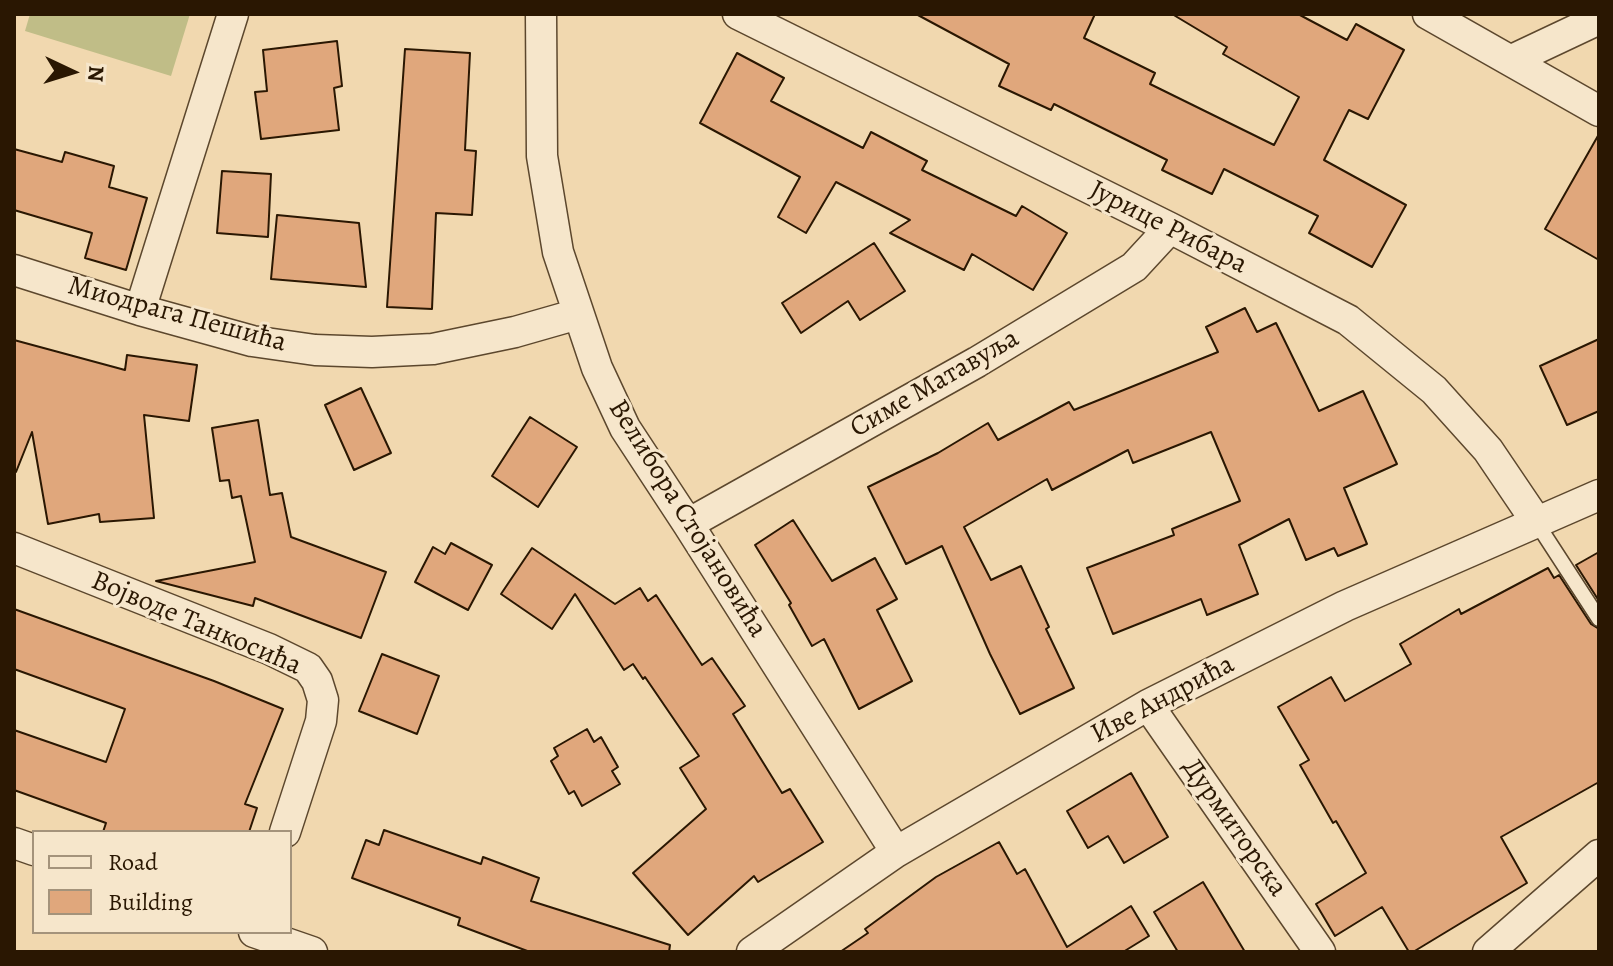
<!DOCTYPE html>
<html>
<head>
<meta charset="utf-8">
<style>
	body { margin:0 }
	#map { position:relative; width:1613px; height:966px; overflow:hidden; background:#f1d8af; font-family:Alegreya,serif }
	canvas { display:block }
	.frame { position:absolute; inset:0; border:16px solid #2a1702; pointer-events:none }
	.legend { position:absolute; left:32px; top:830px; width:260px; height:104px; box-sizing:border-box; background:#f6e6cb; border:2px solid #a4937b; margin:0; padding:10px 14px; list-style:none; font-size:24px; color:#2a1702 }
	.legend li { display:flex; align-items:center; gap:16px; height:40px }
	.legend b { width:40px; border:2px solid #a4937b }
	.north { position:absolute; left:32px; top:32px; width:80px; height:80px; -webkit-text-stroke:6px #f6e6cb; paint-order:stroke; rotate:94deg; font-size:22px; font-weight:700; line-height:32px; text-align:center; color:#2a1702 }
	.north::after { content:''; display:block; margin:auto; width:28px; height:36px; background:#2a1702; clip-path:polygon(50% 0,100% 100%,50% 72%,0 100%) }
</style>
</head>
<body>
<div id="map">
<canvas width="1613" height="966"></canvas>
<div class="frame"></div>
<ul class="legend">
<li><b style="height:10px;background:#f6e6cb"></b>Road</li>
<li><b style="height:22px;background:#e0a77c"></b>Building</li>
</ul>
<div class="north">N</div>
</div>
<script>
const context = document.querySelector('canvas').getContext('2d');
context.lineJoin = 'round';
function paint(path, color) { context.fillStyle = color; context.fill(path, 'evenodd'); }
function stroke(path, color, width, dash) { context.strokeStyle = color; context.lineWidth = width; context.lineCap = dash ? 'butt' : 'round'; context.setLineDash(dash || []); context.stroke(path); }
function write(font, color, halo, rows, align = 'center') {
  context.font = font + ' Alegreya,serif'; context.lineWidth = 6; context.setLineDash([]); context.textBaseline = 'middle'; context.strokeStyle = halo; context.fillStyle = color; for (const [text, x, y, turn = 0] of rows) {
    context.save(); context.translate(x, y); context.rotate((+turn || 0) * Math.PI / 180); context.textAlign = isNaN(turn) ? turn : align; if (halo) context.strokeText(text, 0, 0); context.fillText(text, 0, 0); context.restore();
  }
}
paint(new Path2D(`
	M 30,14 L 190,14 L 171,76 L 25,31 Z`), '#c0bd87');
const building = new Path2D(`
	M 916,14 L 1095,14 L 1084,38 L 1155,73 L 1150,84 L 1274,145 L 1299,97 L 1223,54 L 1227,47 L 1172,14 L 1298,14 L 1347,40 L 1356,24 L 1404,50 L 1368,119 L 1349,110 L 1324,160 L 1406,205 L 1372,267 L 1309,233 L 1318,216 L 1224,169 L 1212,194 L 1162,170 L 1167,160 L 1054,104 L 1051,110 L 999,86 L 1009,64 Z
	M 337,41 L 342,86 L 334,88 L 339,130 L 261,139 L 255,92 L 267,91 L 263,50 Z
	M 405,49 L 470,53 L 465,150 L 476,151 L 472,215 L 436,213 L 432,309 L 387,307 Z
	M 737,53 L 784,78 L 771,101 L 863,148 L 871,132 L 927,161 L 922,170 L 1016,216 L 1022,206 L 1067,233 L 1033,290 L 972,254 L 964,270 L 890,233 L 910,220 L 836,182 L 806,233 L 778,217 L 800,177 L 700,123 Z
	M 1599,134 L 1599,260 L 1545,229 Z
	M 14,149 L 62,162 L 65,152 L 114,166 L 109,187 L 147,198 L 126,270 L 85,258 L 92,233 L 14,210 Z
	M 222,171 L 271,174 L 268,237 L 217,233 Z
	M 277,215 L 359,223 L 366,287 L 271,279 Z
	M 874,243 L 905,291 L 860,320 L 848,301 L 801,333 L 782,303 Z
	M 1245,308 L 1257,332 L 1276,323 L 1319,411 L 1363,391 L 1397,464 L 1344,488 L 1367,544 L 1338,556 L 1334,548 L 1306,560 L 1289,519 L 1239,545 L 1258,594 L 1207,615 L 1201,599 L 1113,634 L 1087,568 L 1174,535 L 1172,529 L 1240,501 L 1211,432 L 1133,463 L 1128,450 L 1052,490 L 1047,479 L 964,527 L 991,580 L 1021,566 L 1049,627 L 1046,629 L 1074,688 L 1020,714 L 990,654 L 942,546 L 906,564 L 868,487 L 938,453 L 988,423 L 998,440 L 1069,402 L 1074,410 L 1218,352 L 1206,327 Z
	M 1599,339 L 1599,411 L 1567,425 L 1540,366 Z
	M 14,340 L 125,370 L 127,355 L 197,365 L 189,421 L 144,415 L 154,518 L 100,522 L 99,514 L 48,524 L 32,432 L 16,472 L 14,472 Z
	M 361,388 L 391,453 L 354,470 L 325,405 Z
	M 530,417 L 577,447 L 538,507 L 492,476 Z
	M 258,420 L 270,495 L 282,493 L 291,537 L 386,572 L 361,638 L 255,598 L 253,606 L 156,581 L 255,562 L 241,496 L 232,498 L 229,480 L 220,481 L 212,428 Z
	M 793,520 L 832,581 L 875,558 L 897,599 L 877,610 L 912,681 L 859,709 L 824,639 L 812,646 L 789,605 L 791,603 L 755,545 Z
	M 451,543 L 492,565 L 468,610 L 415,582 L 433,547 L 445,554 Z
	M 532,548 L 615,604 L 640,588 L 648,601 L 656,595 L 702,665 L 712,658 L 745,706 L 733,714 L 782,793 L 790,789 L 823,842 L 758,882 L 754,876 L 688,935 L 633,873 L 706,809 L 680,768 L 699,756 L 645,677 L 643,679 L 633,664 L 624,670 L 575,594 L 552,629 L 501,594 Z
	M 1599,552 L 1599,601 L 1576,565 Z
	M 1548,568 L 1554,578 L 1559,575 L 1591,624 L 1599,629 L 1599,782 L 1501,837 L 1527,883 L 1413,952 L 1409,952 L 1382,907 L 1335,936 L 1316,904 L 1366,873 L 1336,821 L 1333,823 L 1300,765 L 1309,760 L 1278,707 L 1331,677 L 1345,701 L 1411,664 L 1400,644 L 1459,609 L 1461,614 Z
	M 14,609 L 214,681 L 283,709 L 245,804 L 257,808 L 249,832 L 103,832 L 106,823 L 14,790 L 14,730 L 106,762 L 125,709 L 14,669 Z
	M 382,654 L 439,676 L 417,734 L 359,711 Z
	M 587,729 L 594,742 L 601,737 L 618,767 L 612,771 L 620,784 L 582,806 L 574,791 L 569,794 L 551,761 L 558,756 L 554,748 Z
	M 1131,773 L 1168,837 L 1124,863 L 1108,836 L 1088,848 L 1067,811 Z
	M 384,830 L 481,864 L 483,857 L 539,878 L 531,901 L 670,945 L 669,952 L 530,952 L 458,925 L 460,918 L 352,878 L 366,840 L 379,845 Z
	M 999,842 L 1017,874 L 1025,869 L 1067,947 L 1131,906 L 1149,936 L 1123,952 L 840,952 L 868,933 L 865,929 L 936,877 Z
	M 1203,882 L 1245,952 L 1178,952 L 1154,912 Z`);
paint(building, '#e0a77c');
stroke(building, '#2a1702', 2);
const lane = new Path2D(`
	M 1536,522 L 1599,619`);
const street = new Path2D(`
	M 541,14 L 542,156 L 558,252 L 597,368 L 625,428 L 688,524 L 896,852
	M 738,14 L 1170,228 L 1348,320 L 1434,390 L 1488,450 L 1536,521
	M 1428,14 L 1599,111
	M 1512,60 L 1599,19
	M 14,270 L 140,310 L 252,341 L 315,350 L 372,352 L 433,349 L 515,332 L 578,314
	M 140,310 L 233,14
	M 688,524 L 977,362 L 1134,267 L 1170,228
	M 14,548 L 269,649 L 308,668 L 317,681 L 323,700 L 321,721 L 285,832
	M 1148,705 L 1320,952
	M 14,843 L 34,850
	M 254,932 L 312,952
	M 752,952 L 896,852 L 1148,705 L 1345,606 L 1599,495
	M 1488,952 L 1599,855`);
stroke(lane, '#5c472d', 17);
stroke(street, '#5c472d', 33);
stroke(lane, '#f6e6cb', 14);
stroke(street, '#f6e6cb', 30);
write('28px', '#2a1702', '#f6e6cb', [
	["Јурице Рибара",1168,228,27],
	["Миодрага Пешића",177,315,15],
	["Симе Матавуља",935,384,-30],
	["Велибора Стојановића",687,519,58],
	["Војводе Танкосића",196,624,23],
	["Иве Андрића",1163,700,-28],
	["Дурмиторска",1234,828,55]
]);
</script>
</body>
</html>
